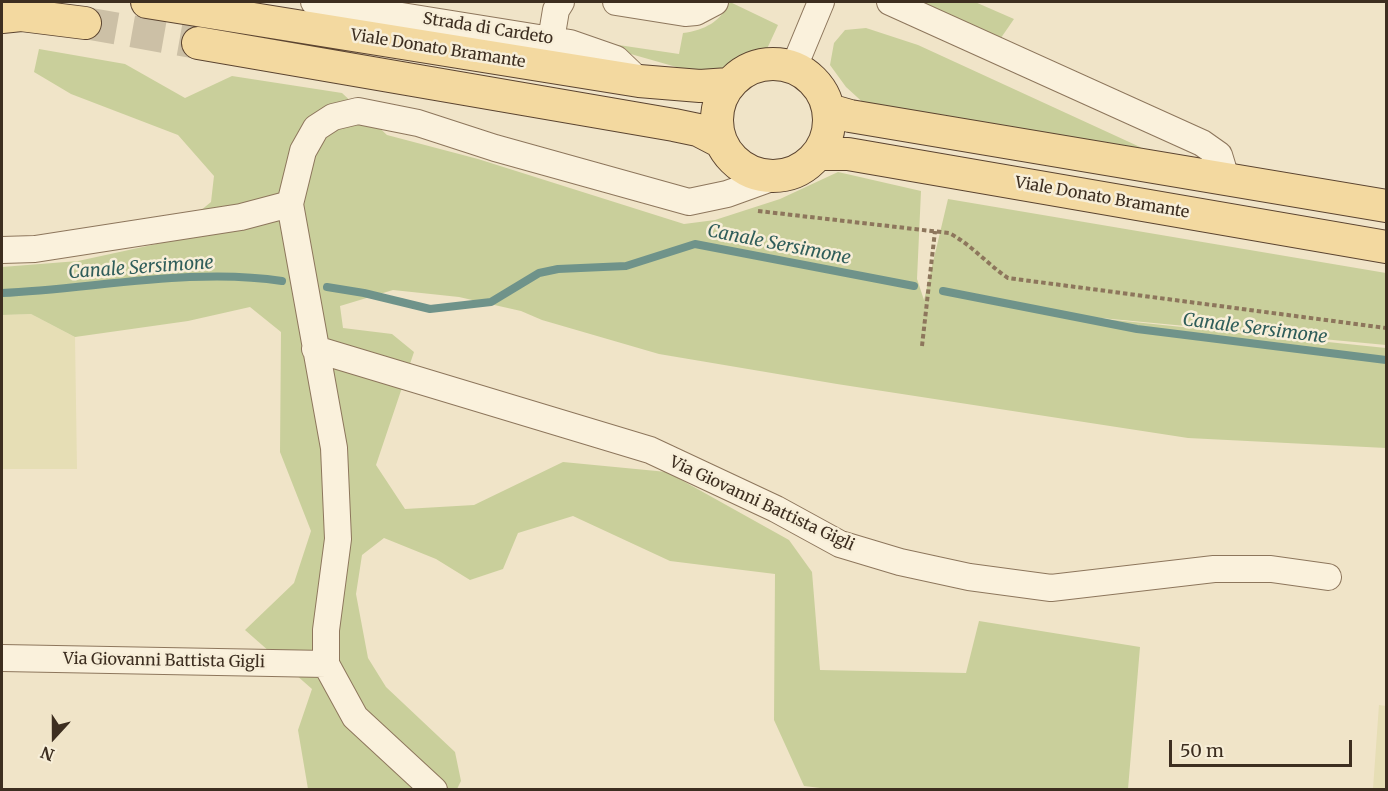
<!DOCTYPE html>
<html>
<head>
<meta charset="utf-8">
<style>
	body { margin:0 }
	#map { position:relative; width:1388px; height:791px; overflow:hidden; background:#f0e4c8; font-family:Merriweather,serif }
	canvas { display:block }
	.frame { position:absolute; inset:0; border:3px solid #3d2e20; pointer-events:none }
	.north { position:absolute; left:24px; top:707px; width:60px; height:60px; -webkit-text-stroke:4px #f7eed8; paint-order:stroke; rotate:201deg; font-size:16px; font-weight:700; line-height:24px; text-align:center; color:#3d2e20 }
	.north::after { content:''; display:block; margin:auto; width:21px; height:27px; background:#3d2e20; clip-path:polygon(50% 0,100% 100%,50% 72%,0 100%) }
	.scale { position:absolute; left:1169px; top:740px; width:183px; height:27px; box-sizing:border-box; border:3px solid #3d2e20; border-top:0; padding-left:8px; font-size:18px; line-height:21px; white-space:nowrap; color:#3d2e20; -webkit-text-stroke:4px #f7eed8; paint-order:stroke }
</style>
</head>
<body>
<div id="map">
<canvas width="1388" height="791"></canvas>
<div class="frame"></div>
<div class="north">N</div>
<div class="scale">50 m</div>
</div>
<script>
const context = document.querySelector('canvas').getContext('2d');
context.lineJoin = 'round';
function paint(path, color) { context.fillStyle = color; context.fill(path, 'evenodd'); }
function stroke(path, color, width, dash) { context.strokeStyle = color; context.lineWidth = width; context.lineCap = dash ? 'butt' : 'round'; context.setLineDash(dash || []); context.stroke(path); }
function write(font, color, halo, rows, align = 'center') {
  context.font = font + ' Merriweather,serif'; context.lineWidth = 5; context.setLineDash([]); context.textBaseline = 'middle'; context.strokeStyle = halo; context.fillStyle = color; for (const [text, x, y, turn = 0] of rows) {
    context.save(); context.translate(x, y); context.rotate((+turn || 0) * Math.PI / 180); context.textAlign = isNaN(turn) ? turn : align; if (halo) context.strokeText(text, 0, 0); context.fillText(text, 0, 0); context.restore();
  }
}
paint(new Path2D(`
	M 31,314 L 75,337 L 77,469 L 2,469 L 2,315 Z
	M 1379,705 L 1386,706 L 1386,789 L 1373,789 Z`), '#e6deb5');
paint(new Path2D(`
	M 730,2 L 778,25 L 766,51 L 740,66 L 694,72 L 578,39 L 679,54 L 683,33 C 705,30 720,22 730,2 Z
	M 903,2 L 975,2 L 1014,19 L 994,48 Z
	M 866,28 L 918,45 L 1140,147 L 1154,158 L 868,107 L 846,87 L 830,65 L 834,43 L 845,30 Z
	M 39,49 L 125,64 L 185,98 L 232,76 L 342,93 L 387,135 L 478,159 L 684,224 L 715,220 L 780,199 L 838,172 L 921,191 L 917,279 L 924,300 L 948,199 L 1386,273 L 1386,345 L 1027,311 L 1386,348 L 1386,448 L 1188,438 L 837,384 L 659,354 L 542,320 L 521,311 L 459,297 L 393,290 L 340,306 L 343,328 L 392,334 L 414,352 L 376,465 L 405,509 L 474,505 L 563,462 L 667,472 L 789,540 L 812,572 L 820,670 L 966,673 L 979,621 L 1140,647 L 1128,789 L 837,790 L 804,786 L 774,720 L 775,574 L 670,561 L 573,516 L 518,533 L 503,569 L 470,580 L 436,559 L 384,538 L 362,555 L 356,594 L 368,658 L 386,687 L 455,752 L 461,781 L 457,789 L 308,789 L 298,730 L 312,689 L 245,630 L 294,583 L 311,531 L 280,452 L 281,332 L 250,307 L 188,321 L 75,337 L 31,314 L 2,315 L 2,267 L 78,261 L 161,243 L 211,202 L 214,176 L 178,135 L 71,94 L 34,72 Z`), '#c9cf9b');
stroke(new Path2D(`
	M 327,287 L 364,293 L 430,309 L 491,302 L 539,273 L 558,269 L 626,266 L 695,244 L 914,286
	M 943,291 L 1137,329 L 1386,360
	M 2,293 C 92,289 194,267 282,281`), '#6f938a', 8);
stroke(new Path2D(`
	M 85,23 L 198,43`), '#ccc0a6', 32, [32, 16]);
const minor = new Path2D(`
	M 314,2 L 570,43 L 616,59 L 639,81
	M 616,2 L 685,13 L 696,12 L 715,2
	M 890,2 L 1202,143 L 1219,155 L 1226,178
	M 551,40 L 556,10 L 561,2
	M 794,67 L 821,2
	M 2,250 L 35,249 L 241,217 L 290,204
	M 315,349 L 650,450 L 776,509 L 840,544 L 900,562 L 969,577 L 1051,588 L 1214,569 L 1271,569 L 1328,577
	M 2,658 L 326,664
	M 434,790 L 355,717 L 326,664 L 326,630 L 338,539 L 334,448 L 290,204 L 303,151 L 316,128 L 333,117 L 358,111 L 418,123 L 495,148 L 689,202 L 727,194 L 777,176`);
const major = new Path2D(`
	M 147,2 L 639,81 L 700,86 L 729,84
	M 2,17 L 21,15 L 85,23
	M 198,43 L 674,125 L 698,130 L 721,142
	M717 120a56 56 0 1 1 112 0a56 56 0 1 1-112 0Z
	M 829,110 L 850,116 L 1386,206
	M 818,154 L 848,154 L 1386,247`);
stroke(minor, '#8d765c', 28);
stroke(major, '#5b4430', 34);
stroke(new Path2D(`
	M 758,211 L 949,233 C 972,245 987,264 1008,278 L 1386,328
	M 922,346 L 935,231`), '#8d765c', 4, [4.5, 3]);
stroke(minor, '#faf1dc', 26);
stroke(major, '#f3d9a0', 32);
write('16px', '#3d2e20', '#f7eed8', [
	["Strada di Cardeto",488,29,9],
	["Viale Donato Bramante",438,49,9],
	["Viale Donato Bramante",1102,198,10],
	["Via Giovanni Battista Gigli",762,504,25],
	["Via Giovanni Battista Gigli",164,661,1]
]);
write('italic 18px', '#2f5d5a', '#f7eed8', [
	["Canale Sersimone",779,245,11],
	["Canale Sersimone",141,268,-4],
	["Canale Sersimone",1255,329,7]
]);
</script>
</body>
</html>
